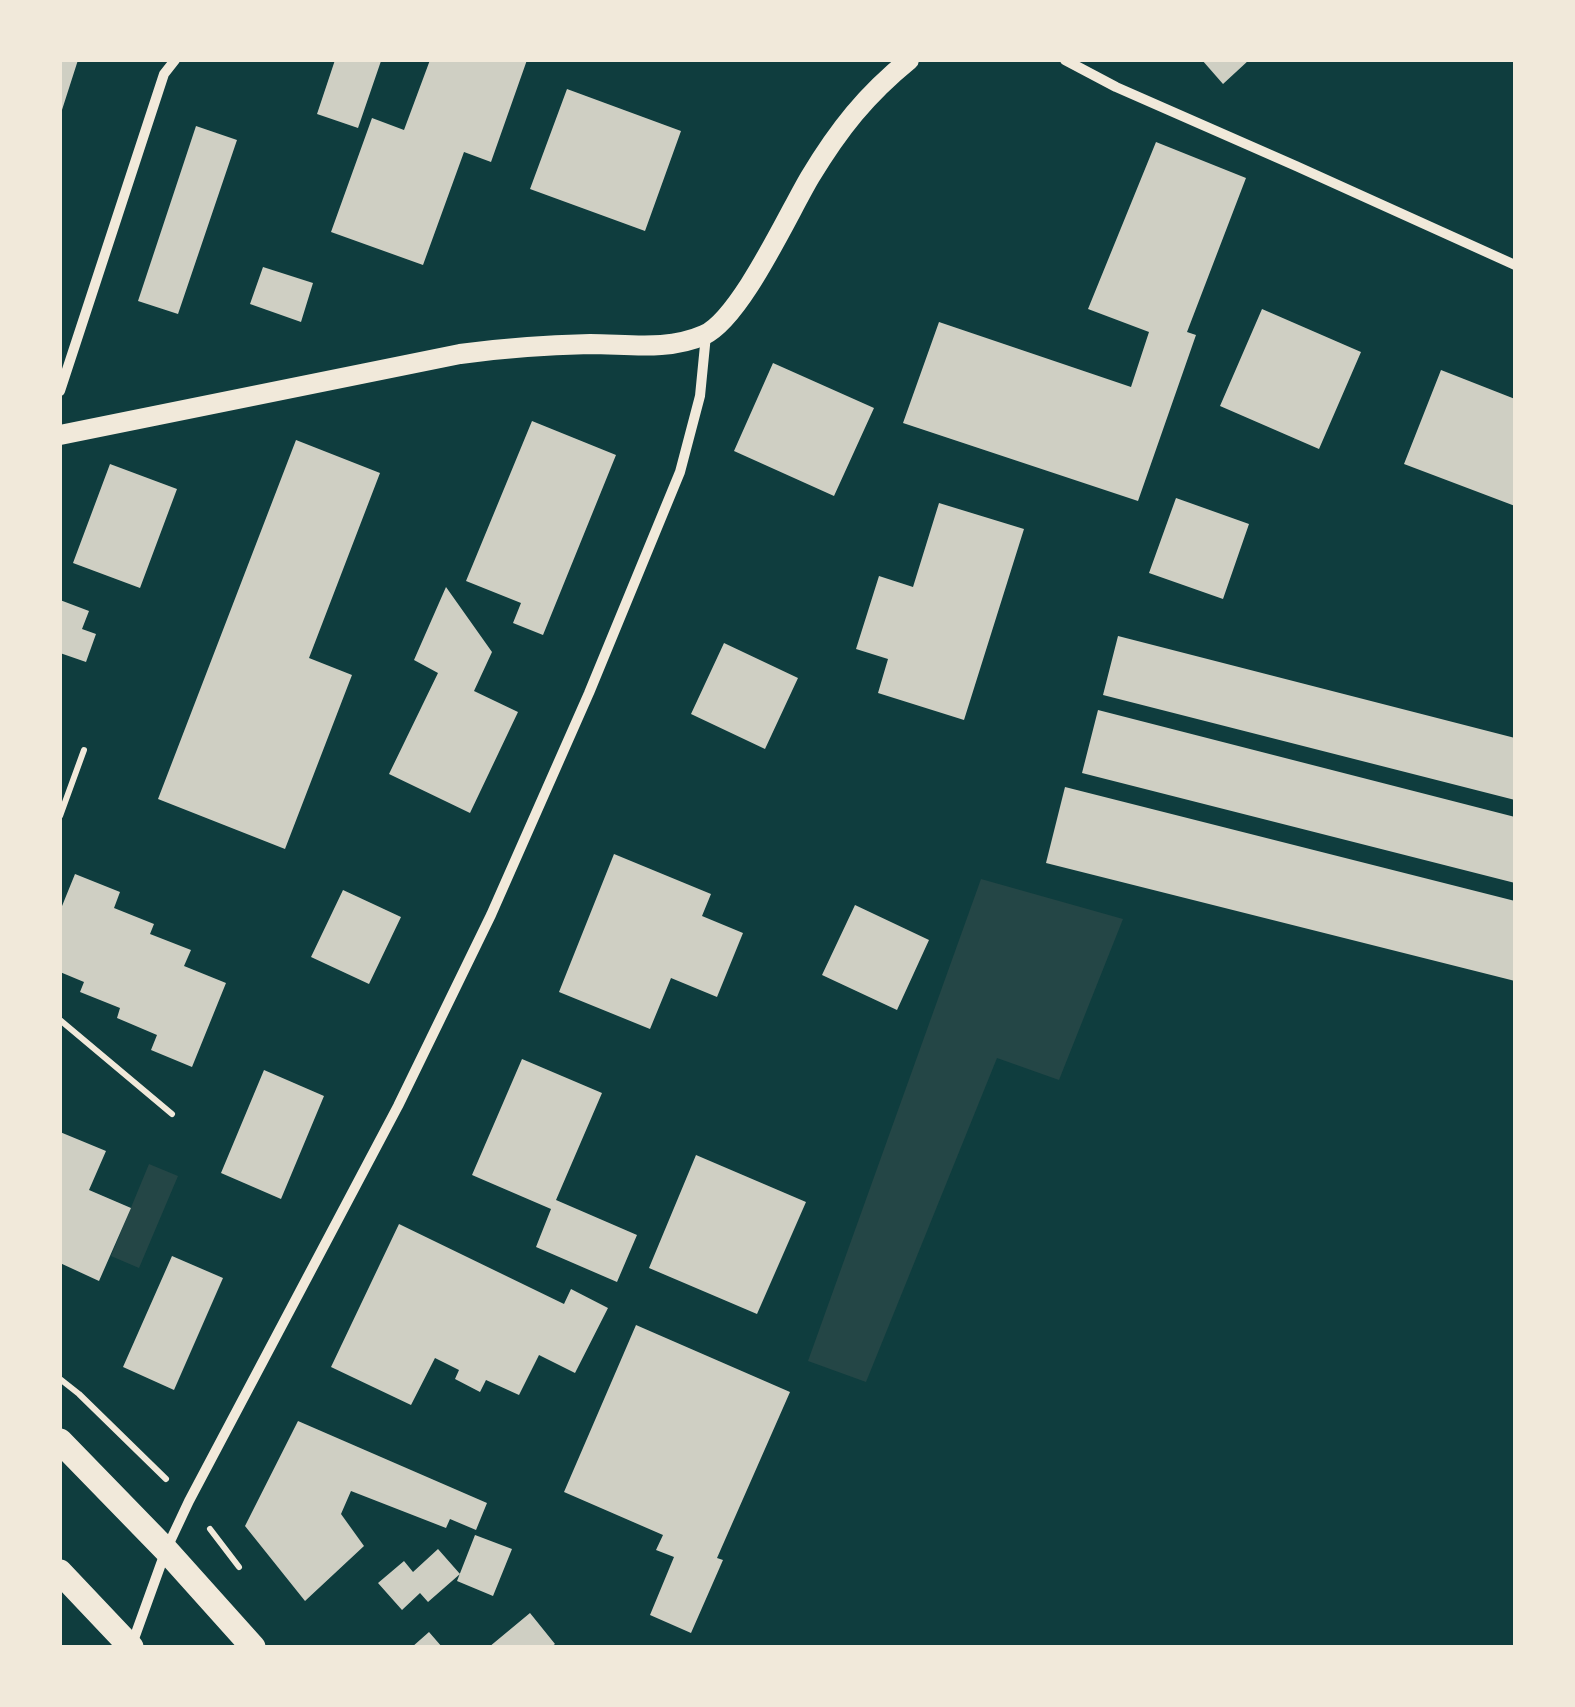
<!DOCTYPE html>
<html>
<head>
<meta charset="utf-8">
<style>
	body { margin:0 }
	#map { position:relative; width:1575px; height:1707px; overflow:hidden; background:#0f3d3e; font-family:Poppins,sans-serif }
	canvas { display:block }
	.frame { position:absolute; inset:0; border:62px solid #f1e9da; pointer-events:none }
</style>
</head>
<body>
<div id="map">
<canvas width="1575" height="1707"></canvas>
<div class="frame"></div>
</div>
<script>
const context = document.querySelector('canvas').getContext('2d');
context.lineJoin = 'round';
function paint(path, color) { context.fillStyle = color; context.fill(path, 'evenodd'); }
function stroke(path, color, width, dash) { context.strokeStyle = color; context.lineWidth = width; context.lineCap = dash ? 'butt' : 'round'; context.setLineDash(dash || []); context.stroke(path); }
paint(new Path2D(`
	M 981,879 L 1123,919 L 1059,1080 L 997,1058 L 866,1382 L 808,1361 Z
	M 149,1164 L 178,1176 L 139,1268 L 111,1256 Z`), '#244646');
paint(new Path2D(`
	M 60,60 L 78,60 L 61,113 L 60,113 Z
	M 335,60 L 381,61 L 358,128 L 317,114 Z
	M 430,60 L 527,60 L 491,162 L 464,152 L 423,265 L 331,232 L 372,118 L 404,130 Z
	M 1202,60 L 1249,60 L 1223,84 Z
	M 567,89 L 681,131 L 645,231 L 530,189 Z
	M 196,126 L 237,140 L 178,314 L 138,301 Z
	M 1156,142 L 1246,178 L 1187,332 L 1196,335 L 1138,501 L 903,423 L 939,322 L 1131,387 L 1149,332 L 1088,309 Z
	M 263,267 L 313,283 L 301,322 L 250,304 Z
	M 1262,309 L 1361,352 L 1319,449 L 1220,406 Z
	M 773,363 L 874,408 L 834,496 L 734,451 Z
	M 1441,370 L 1515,399 L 1515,506 L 1404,464 Z
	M 532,421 L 616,455 L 543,635 L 513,623 L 521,603 L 466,581 Z
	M 296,440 L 380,473 L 309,658 L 352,675 L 285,849 L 158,799 Z
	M 110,464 L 177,489 L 140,588 L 73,563 Z
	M 1176,498 L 1249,524 L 1223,599 L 1149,573 Z
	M 939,503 L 1024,529 L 964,720 L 878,693 L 888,659 L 856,649 L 879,576 L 913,587 Z
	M 446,587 L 492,652 L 474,691 L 518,712 L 470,813 L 389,774 L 438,673 L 414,660 Z
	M 60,600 L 89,611 L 82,629 L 96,634 L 86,662 L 60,653 Z
	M 1118,636 L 1515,738 L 1515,800 L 1103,695 Z
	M 724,643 L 798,678 L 765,749 L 691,714 Z
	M 1098,710 L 1515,817 L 1515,883 L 1082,773 Z
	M 1065,787 L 1515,901 L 1515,981 L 1046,863 Z
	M 614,854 L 711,894 L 702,916 L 743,933 L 717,997 L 671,978 L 650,1029 L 559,992 Z
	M 75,874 L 120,892 L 114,908 L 154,924 L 150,934 L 191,950 L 184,966 L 226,983 L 192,1067 L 151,1050 L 157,1035 L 117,1018 L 120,1008 L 80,992 L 84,982 L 60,972 L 60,911 Z
	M 343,890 L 401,917 L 369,984 L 311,957 Z
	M 855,905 L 929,940 L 897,1010 L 822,975 Z
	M 522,1059 L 602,1093 L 556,1200 L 637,1235 L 617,1282 L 536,1247 L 551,1209 L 472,1175 Z
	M 264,1070 L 324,1096 L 281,1199 L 221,1173 Z
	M 60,1132 L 106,1151 L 89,1190 L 131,1208 L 99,1281 L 60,1263 Z
	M 696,1155 L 806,1202 L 757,1314 L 649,1268 Z
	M 399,1224 L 564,1304 L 571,1289 L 608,1308 L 575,1373 L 539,1355 L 519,1395 L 486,1380 L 480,1392 L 455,1379 L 459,1370 L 435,1358 L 411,1405 L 331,1367 Z
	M 172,1256 L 223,1278 L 174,1390 L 123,1367 Z
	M 636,1325 L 790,1392 L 717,1558 L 723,1560 L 691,1633 L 650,1615 L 674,1557 L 656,1550 L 663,1535 L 564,1492 Z
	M 298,1421 L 487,1503 L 476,1530 L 450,1519 L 446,1528 L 351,1491 L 341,1514 L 364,1546 L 305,1601 L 245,1526 Z
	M 475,1535 L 512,1549 L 493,1596 L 457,1581 Z
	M 438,1549 L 460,1574 L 428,1602 L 420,1593 L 402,1610 L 378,1583 L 404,1561 L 413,1572 Z
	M 530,1613 L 555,1644 L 551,1647 L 489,1647 Z
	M 429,1632 L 442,1647 L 412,1647 Z`), '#cfcfc3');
stroke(new Path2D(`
	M 60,816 L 84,750
	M 60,1020 L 172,1114
	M 60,1379 L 79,1394 L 166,1479
	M 210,1529 L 239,1567`), '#f1e9da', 6);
stroke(new Path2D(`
	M 1065,60 L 1116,87 L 1296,166 L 1515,265
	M 60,391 L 164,74 L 175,60
	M 131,1647 L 166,1550 L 189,1501 L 398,1106 L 491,915 L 589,693 L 680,472 L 700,396 L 706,335`), '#f1e9da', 10);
stroke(new Path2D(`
	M 60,435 L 460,354 C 503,348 546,345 590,344 C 628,344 668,351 704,335 C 741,318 788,214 810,177 C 839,129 866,95 909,60`), '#f1e9da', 20);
stroke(new Path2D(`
	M 60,1441 L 166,1550 L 253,1647
	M 60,1572 L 131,1647`), '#f1e9da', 25);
</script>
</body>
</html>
